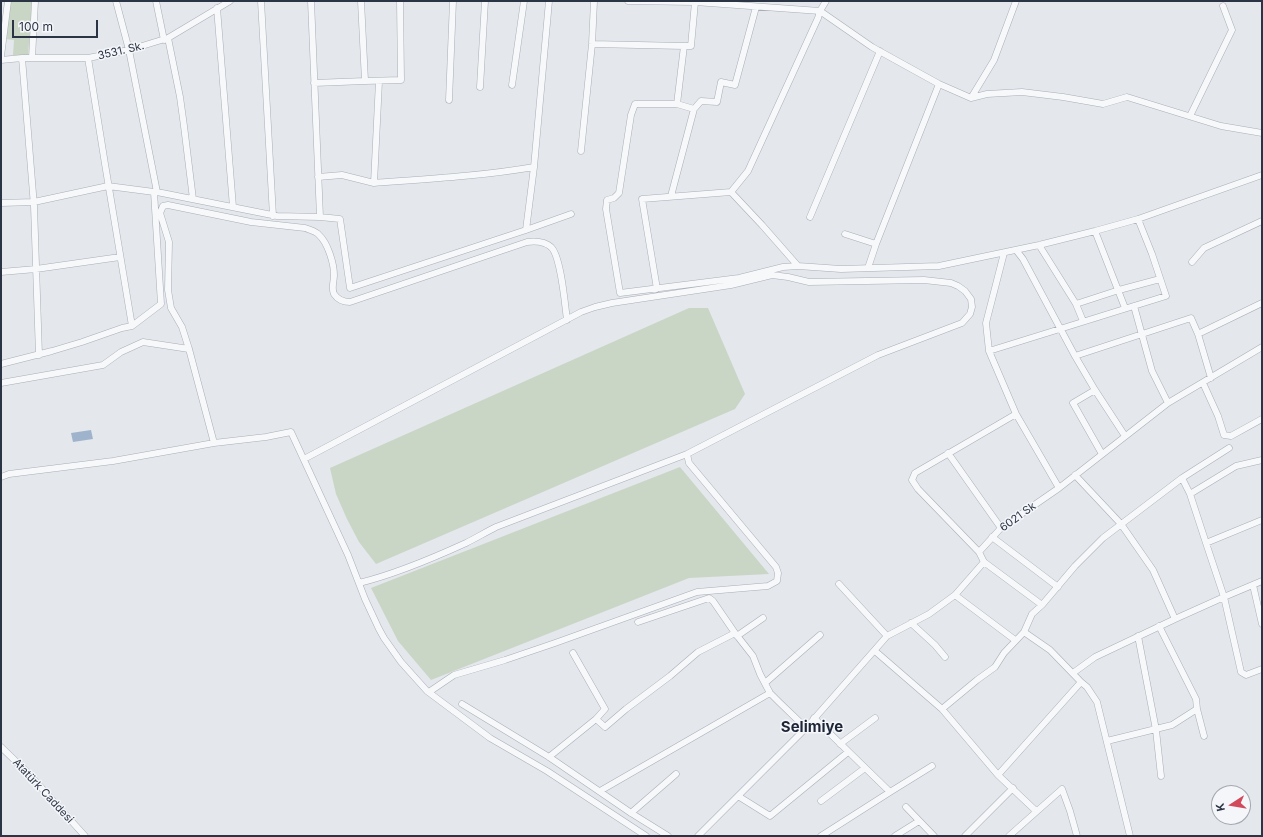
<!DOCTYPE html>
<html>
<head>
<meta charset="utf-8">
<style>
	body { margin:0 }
	#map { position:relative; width:1263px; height:837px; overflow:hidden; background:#e4e7ec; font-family:Inter,sans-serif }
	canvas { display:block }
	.frame { position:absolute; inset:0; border:2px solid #2b3445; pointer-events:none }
	.north { position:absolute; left:1211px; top:785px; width:40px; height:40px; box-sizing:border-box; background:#f4f6f9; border:1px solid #a4a8b1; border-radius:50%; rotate:258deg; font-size:11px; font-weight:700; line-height:16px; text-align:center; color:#2b3445 }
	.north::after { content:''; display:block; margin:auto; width:14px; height:18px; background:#d1495b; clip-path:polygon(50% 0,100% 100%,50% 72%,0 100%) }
	.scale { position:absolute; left:12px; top:20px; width:86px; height:18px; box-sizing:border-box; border:2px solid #2b3445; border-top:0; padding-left:5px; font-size:12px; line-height:14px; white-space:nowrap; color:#2b3445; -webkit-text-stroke:3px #f4f6f9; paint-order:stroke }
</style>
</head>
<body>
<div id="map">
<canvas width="1263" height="837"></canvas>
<div class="frame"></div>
<div class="north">K</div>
<div class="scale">100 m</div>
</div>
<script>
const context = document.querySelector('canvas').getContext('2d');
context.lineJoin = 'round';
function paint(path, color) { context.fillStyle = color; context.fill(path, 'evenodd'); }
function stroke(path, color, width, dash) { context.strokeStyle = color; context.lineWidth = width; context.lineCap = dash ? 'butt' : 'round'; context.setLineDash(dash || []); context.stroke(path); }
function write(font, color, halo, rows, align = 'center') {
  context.font = font + ' Inter,sans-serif'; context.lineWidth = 3; context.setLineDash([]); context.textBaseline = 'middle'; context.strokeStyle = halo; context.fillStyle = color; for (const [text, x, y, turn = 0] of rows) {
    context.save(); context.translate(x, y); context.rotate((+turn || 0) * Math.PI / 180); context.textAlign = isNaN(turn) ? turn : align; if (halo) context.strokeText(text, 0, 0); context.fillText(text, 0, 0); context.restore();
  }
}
paint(new Path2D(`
	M 10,1 L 32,1 L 28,56 L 13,55 L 14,40 L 6,39 Z
	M 689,308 L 708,308 L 745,394 L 735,409 L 376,564 L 359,542 L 347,519 L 336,494 L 330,468 Z
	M 680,467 L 769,574 L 689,578 L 431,680 L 398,641 L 371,588 Z`), '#c9d6c5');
paint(new Path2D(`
	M 91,430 L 93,439 L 73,442 L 71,433 Z`), '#9fb4cc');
const minor = new Path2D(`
	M 116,1 L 129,50 L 157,192
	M 156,1 L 164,40
	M 261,1 L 273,216
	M 311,1 L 320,217
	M 361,1 L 365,81 L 401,80 L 400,1
	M 549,1 L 534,167 L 526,230 L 571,214
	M 628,1 L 695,2 L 820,11 L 826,1
	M 695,2 L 691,46 L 684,46 L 677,104 L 635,104 L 631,115 L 619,193 L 614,198 L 607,200 L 606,209 L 620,293 L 739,278 L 783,267 L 798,266 L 841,269 L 939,266 L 1039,245 L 1095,231 L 1138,219 L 1262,175
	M 217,8 L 233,207
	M 168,38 L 180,97 L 184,126 L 193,199
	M 592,44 L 684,46
	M 1,56 L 8,1
	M 22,58 L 34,206 L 39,355
	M 32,58 L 35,1
	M 88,58 L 105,164 L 132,326
	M 1,60 L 22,58 L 88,58 L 129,50 L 168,38 L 230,1
	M 379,81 L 374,183 C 428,179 482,176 534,167
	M 314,83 L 365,81
	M 512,85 L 524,1
	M 480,87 L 485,1
	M 971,98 L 994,60 L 1016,1
	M 449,100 L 453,1
	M 677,104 L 694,109
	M 1190,116 L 1232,30 L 1223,6
	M 581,151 L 592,44 L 594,1
	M 318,177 L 342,175 L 374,183
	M 731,192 L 762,225 L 798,266
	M 671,196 L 694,109 L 701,101 L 717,102 L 721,82 L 735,85 L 756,7
	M 1,203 L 34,202 L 108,186 L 154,192
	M 810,217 L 880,51
	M 1095,231 L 1125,308
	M 845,234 L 876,244
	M 1039,245 L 1076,304 L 1083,321
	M 1016,250 L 1023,259 L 1075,356 L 1095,390 L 1125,436
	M 1004,253 L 986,323 L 989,351 L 1016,414 L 1059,488
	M 1192,262 L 1204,248 L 1262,221
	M 868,268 L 876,244 L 939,84
	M 1,272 L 36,269 L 120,257
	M 657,289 L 642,199 L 731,192 L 748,171 L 818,18 L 820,11 L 872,47 L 939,84 L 971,98 L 987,94 L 1022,92 L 1063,97 L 1103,104 L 1127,97 L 1221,126 L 1262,133
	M 1076,304 L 1119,290 L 1160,279
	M 1134,306 L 1152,371 L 1168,403
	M 1198,334 L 1262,303
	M 989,351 L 1166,296 L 1152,254 L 1138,219
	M 1075,356 L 1191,318 L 1198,334 L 1211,378
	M 1,364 L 52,351 L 82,342 L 122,328 L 132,326 L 161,304 L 154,192 L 157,192 L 277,216 L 320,217 L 340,219 L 350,288 L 526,230
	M 1,383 L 103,365 L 121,352 L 143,342 L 189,349
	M 1203,383 L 1218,416 L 1224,435 L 1231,436 L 1262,419
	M 1095,390 L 1073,403 L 1102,454
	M 214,443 L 189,349 L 182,327 L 171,308 L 168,290 L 169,242 L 160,213 L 163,206 L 168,205 L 251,222 L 305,228 C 310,230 316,231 319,235 C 328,243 334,264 334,275 C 334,282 331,288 334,294 C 338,300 343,302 350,302 L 527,242 C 535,241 544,241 551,247 C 561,256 565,305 567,320
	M 948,453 L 1001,528
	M 304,459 L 581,312 L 595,307 L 612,303 L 731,285 L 772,275 L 788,277 L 809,282 L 924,280 L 951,283 L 958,286 L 965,291 L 971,299 L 972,307 L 970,314 L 962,323 L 878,355 L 687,454 L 689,463 L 776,567 L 778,573 L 777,581 L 768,586 L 697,592 L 555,643 L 505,660 L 454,675 L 429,692
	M 1075,475 L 1121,524 L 1153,570 L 1175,619 L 1224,597 L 1241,672 L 1246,675 L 1262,669
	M 1,477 L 9,474 L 113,461 L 214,443 L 266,437 L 291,432 L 348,555 L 365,599 L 379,629 L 384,638 L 401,662 L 427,691 L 490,738 L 547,771 L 646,836
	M 1182,478 L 1229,448
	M 1190,494 L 1206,543 L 1262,520
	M 992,537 L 1058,587
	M 1206,543 L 1224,597 L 1262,581
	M 979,552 L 918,489 L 912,480 L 915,473 L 1016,414
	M 984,562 L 1042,605
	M 359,583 C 396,574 431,559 466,543 C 476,538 486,532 496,527 L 687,454
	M 839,584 L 887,636
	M 1253,585 L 1262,624
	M 955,595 L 1015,640
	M 638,622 L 709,598 L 713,601 L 735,633 L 753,656 L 760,674 L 770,693 L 779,702 L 806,728
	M 911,623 L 935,645 L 945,657
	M 1024,632 L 1050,650 L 1081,682 L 1087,687 L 1097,702 L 1130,836
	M 737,636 L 763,618
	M 1138,636 L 1156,730 L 1161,776
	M 875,651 L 942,709 L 998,775 L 1036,811
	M 573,653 L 605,709 L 596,719
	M 1073,673 L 1095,657 L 1175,619
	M 765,683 L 820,635
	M 462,704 L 549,757 L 631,813 L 668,836
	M 942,709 L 977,680 L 995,667 L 1004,653 L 1024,632 L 1032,614 L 1042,605 L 1075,566 L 1103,538 L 1182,478 L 1190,494 L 1236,466 L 1262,460
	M 1197,709 L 1204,736
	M 814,718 L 890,792 L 932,766
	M 1107,741 L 1172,725 L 1197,709 L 1196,699 L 1159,626
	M 840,744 L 875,718
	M 1,747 L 28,773 L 85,836
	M 549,757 L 596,719 L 605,727 L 626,709 L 670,676 L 698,652 L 735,633
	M 998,775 L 1081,682
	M 600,791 L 770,693
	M 738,796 L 770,816 L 848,752
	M 821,801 L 865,768
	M 906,807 L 934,836
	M 631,813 L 676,774
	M 698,836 L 806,728 L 887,636 L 929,614 L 955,595 L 984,562 L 979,552 L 1001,528 L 1059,488 L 1168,403 L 1262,347
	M 821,836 L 890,792
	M 895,836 L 919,821
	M 965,836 L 1013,788
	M 1009,836 L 1062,789 L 1070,811 L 1077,836`);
stroke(minor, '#a9aeb7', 7);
stroke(minor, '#f7f8fa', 6);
write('11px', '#2b3445', '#f4f6f9', [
	["3531. Sk.",121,51,-13],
	["6021 Sk",1018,517,-36],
	["Atatürk Caddesi",43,791,47]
]);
write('bold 15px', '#1d2536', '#f4f6f9', [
	["Selimiye",812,727]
]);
</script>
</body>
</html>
